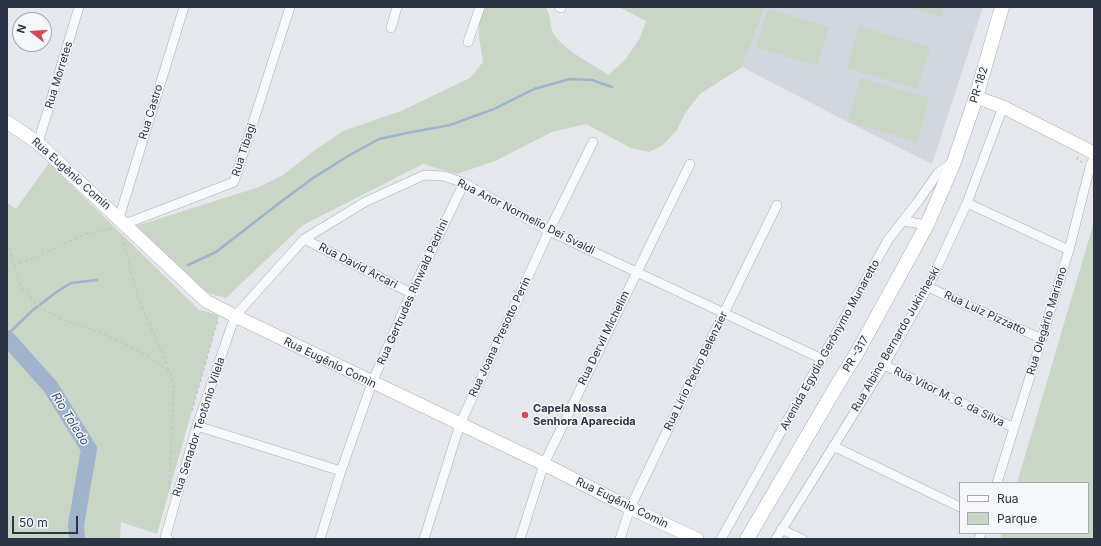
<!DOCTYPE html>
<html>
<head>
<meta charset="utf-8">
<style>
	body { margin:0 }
	#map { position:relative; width:1101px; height:546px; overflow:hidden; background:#e4e7ec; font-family:Inter,sans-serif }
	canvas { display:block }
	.frame { position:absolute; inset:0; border:8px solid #2b3445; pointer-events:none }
	.legend { position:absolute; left:959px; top:482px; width:130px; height:52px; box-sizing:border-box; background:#f4f6f9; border:1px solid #a4a8b1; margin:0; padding:5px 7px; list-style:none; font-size:12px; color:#2b3445 }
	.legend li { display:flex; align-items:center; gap:8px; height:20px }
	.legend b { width:20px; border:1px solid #a4a8b1 }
	.north { position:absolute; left:12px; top:12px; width:40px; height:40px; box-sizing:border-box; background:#f4f6f9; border:1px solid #a4a8b1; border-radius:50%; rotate:287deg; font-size:11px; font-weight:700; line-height:16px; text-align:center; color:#2b3445 }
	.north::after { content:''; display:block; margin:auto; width:14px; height:18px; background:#d1495b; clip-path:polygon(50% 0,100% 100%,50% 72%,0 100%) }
	.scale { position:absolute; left:12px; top:516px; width:66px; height:18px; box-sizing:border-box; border:2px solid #2b3445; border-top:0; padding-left:5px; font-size:12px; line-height:14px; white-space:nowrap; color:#2b3445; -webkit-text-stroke:3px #f4f6f9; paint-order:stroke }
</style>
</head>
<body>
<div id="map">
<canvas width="1101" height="546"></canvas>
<div class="frame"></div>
<ul class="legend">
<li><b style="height:5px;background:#fff"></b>Rua</li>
<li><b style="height:11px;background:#c9d6c5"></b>Parque</li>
</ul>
<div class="north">N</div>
<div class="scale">50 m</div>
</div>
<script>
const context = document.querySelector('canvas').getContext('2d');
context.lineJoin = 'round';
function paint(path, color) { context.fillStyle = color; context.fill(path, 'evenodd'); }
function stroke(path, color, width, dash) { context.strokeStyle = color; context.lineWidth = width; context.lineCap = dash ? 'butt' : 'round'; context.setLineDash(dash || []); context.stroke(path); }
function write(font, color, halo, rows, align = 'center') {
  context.font = font + ' Inter,sans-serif'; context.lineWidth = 3; context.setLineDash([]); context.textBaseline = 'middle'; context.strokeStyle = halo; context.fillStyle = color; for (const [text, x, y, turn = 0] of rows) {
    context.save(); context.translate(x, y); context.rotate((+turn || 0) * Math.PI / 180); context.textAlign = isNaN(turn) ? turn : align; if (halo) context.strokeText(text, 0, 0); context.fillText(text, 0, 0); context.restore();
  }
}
paint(new Path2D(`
	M 765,7 L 983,7 L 932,164 L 848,122 L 742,67 Z`), '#d2d6de');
paint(new Path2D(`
	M 485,7 L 545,7 C 552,15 549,28 555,36 C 568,53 590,62 608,75 L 625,60 L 640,38 L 646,21 L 619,7 L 765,7 L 742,67 L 700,94 L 685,113 L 677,130 L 663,145 L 649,152 L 631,148 L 586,124 L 552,132 L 495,161 L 457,174 L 423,164 L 303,225 L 226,298 L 204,292 L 136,226 L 259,187 L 283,175 L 315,150 L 343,131 L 401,111 L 470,78 L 483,62 L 479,37 L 479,21 Z
	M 908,7 L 944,7 L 941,17 Z
	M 768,9 L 829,27 L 817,66 L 756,47 Z
	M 859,26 L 930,47 L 917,89 L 847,68 Z
	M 860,78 L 929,98 L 917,142 L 848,122 Z
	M 49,163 L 199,310 L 219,315 L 157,534 L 121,522 L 120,539 L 7,539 L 7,203 L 16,209 Z
	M 1094,222 L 1094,539 L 1000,539 L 1002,533 L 1088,533 L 1088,483 L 1017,483 Z`), '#c9d6c5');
stroke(new Path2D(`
	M 188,265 L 216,252 L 278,204 L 313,178 L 348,156 L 379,139 L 407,133 L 450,125 L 494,109 L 534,89 L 570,79 L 592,80 L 612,87
	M 7,335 L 33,310 L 58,291 L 71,283 L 97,280`), '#9fb4cc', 2.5);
stroke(new Path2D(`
	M 7,338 L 50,386 L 89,449 L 76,525 L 77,539`), '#9fb4cc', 16);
const street = new Path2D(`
	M 559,7 L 561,8
	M 391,28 L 397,7
	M 468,42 L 480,7
	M 38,143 L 79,7
	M 967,203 L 1069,250
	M 119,218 L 184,7
	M 903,221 L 927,225
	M 125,224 L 234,182 L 290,7
	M 304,239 L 411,293
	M 928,287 L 1042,339
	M 884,365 L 1014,428
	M 197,426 L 341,471
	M 833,446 L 960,507
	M 997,483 L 1069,250 L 1090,167 L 1094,157
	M 781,529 L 802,539
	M 168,539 L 165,538 L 197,426 L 235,316 L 304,239 L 365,202 L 424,175 L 444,176 L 464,183 L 549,231 L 822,359
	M 320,539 L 341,471 L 372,383 L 411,293 L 464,183
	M 424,539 L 460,424 L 549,231 L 593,142
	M 520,539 L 544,464 L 637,272 L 690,164
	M 620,539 L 630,508 L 724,313 L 777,205
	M 721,539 L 888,240 L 919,200 L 938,173 L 953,162
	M 776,539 L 884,365 L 928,287 L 967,203 L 1003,107
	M 979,539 L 981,533`);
const secondary = new Path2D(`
	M 976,97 L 1003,107 L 1094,153
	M 7,122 L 38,143 L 206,301 L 235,316 L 544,464 L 630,508 L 697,539`);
const primary = new Path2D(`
	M 747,539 L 836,387 L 858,351 L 927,225 L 954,162 L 976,97 L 1002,7`);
stroke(street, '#a9aeb7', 10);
stroke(secondary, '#a9aeb7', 14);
stroke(primary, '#a3abb8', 15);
stroke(new Path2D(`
	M 1078,157 L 1077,160 L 1082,162
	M 122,237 L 138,297 L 170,372
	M 7,242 L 10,249 L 17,276 L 23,289 L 40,307 L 60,318 L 82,326 L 120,341 L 144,354 L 170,372 L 174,386 L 169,490
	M 14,266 L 38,256 L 54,248 L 88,233 L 113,228
	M 192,411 L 218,319`), '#c2c5cb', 1.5, [3, 3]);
stroke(street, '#f7f8fa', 9);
stroke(secondary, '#fff', 13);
stroke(primary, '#fff', 14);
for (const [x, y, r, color] of [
	[525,415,4,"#d1495b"]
]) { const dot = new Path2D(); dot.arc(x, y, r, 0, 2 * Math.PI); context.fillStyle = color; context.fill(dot); stroke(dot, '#f4f6f9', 1.5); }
write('11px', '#2b3445', '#f4f6f9', [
	["Rua Morretes",59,75,-73],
	["PR-182",979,85,-73],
	["Rua Castro",151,112,-73],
	["Rua Tibagi",244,150,-72],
	["Rua Eugênio Comin",71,174,42],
	["Rua Anor Normelio Dei Svaldi",526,217,27],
	["Rua David Arcari",358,266,27],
	["Rua Gertrudes Rinwald Pedrini",413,292,-66],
	["Rua Luiz Pizzatto",985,313,25],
	["Rua Olegário Mariano",1047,321,-73],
	["Rua Joana Presotto Perin",500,337,-65],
	["Rua Dervil Michelim",604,338,-64],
	["Rua Albino Bernardo Jukinheski",896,339,-60],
	["Avenida Egydio Gerônymo Munaretto",830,345,-61],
	["PR -317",856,354,-59],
	["Rua Eugênio Comin",330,363,26],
	["Rua Lírio Pedro Belenzier",696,371,-64],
	["Rua Vitor M. G. da Silva",949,397,26],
	["Rua Senador Teotônio Vilela",199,427,-72],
	["Rua Eugênio Comin",622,503,26]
]);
write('bold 11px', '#2b3445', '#f4f6f9', [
	["Capela Nossa",533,409],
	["Senhora Aparecida",533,422]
], 'left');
write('italic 12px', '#34527a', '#f4f6f9', [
	["Rio Toledo",70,419,58]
]);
</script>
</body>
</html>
